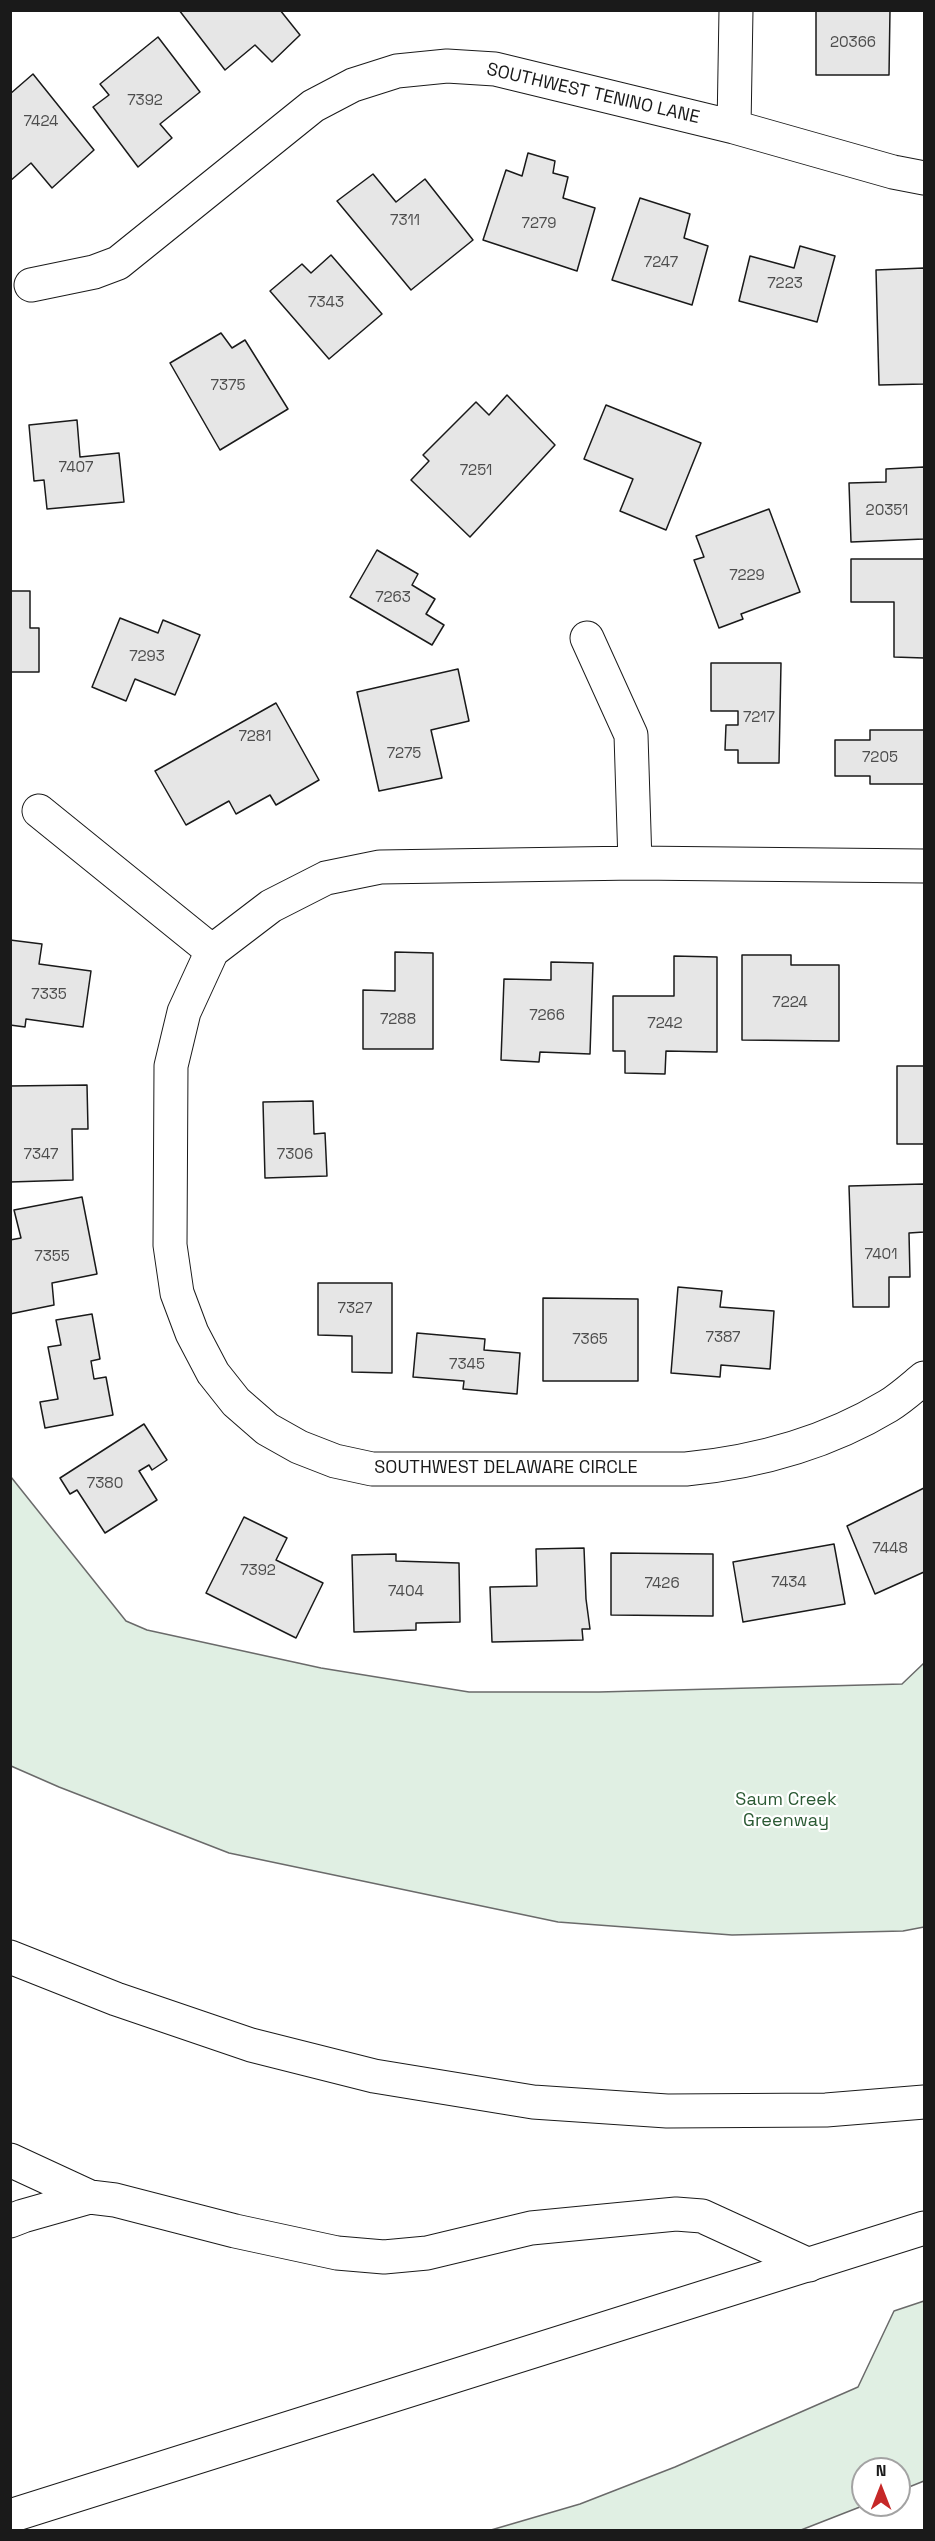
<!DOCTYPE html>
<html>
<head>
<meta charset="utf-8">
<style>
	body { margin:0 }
	#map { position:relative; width:935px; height:2541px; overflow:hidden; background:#fff; font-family:"Space Grotesk",sans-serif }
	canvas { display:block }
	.frame { position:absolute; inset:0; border:12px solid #1a1a1a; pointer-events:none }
	.north { position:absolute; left:851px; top:2457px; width:60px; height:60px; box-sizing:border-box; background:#fff; border:2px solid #a3a3a3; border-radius:50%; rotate:0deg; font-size:16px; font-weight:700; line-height:24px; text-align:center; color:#1a1a1a }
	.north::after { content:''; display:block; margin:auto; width:21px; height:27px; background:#c62828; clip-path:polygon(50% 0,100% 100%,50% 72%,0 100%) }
</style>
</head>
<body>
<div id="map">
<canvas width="935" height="2541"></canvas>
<div class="frame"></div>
<div class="north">N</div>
</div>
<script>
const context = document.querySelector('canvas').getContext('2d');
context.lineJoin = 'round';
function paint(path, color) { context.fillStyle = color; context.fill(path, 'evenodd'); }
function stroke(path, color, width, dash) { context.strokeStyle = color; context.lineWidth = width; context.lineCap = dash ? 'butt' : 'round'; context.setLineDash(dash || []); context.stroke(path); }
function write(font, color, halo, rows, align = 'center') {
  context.font = font + ' "Space Grotesk",sans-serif'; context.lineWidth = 4.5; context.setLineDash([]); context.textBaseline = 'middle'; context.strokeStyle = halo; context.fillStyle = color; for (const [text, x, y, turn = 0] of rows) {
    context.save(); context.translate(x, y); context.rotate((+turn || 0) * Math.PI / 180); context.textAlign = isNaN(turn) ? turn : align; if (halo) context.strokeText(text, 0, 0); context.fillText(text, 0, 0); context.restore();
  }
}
const green = new Path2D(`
	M 11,1477 L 126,1621 L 147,1630 L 321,1668 L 469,1692 L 599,1692 L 902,1684 L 924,1663 L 924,1927 L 903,1931 L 732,1935 L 558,1922 L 229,1853 L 59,1787 L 11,1766 Z
	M 924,2301 L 924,2481 L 899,2491 L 899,2469 L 863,2469 L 863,2505 L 865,2505 L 801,2530 L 491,2530 L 580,2504 L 675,2467 L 858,2387 L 894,2311 Z`);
paint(green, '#e0efe3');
stroke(green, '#6a6a6a', 1.5);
const building = new Path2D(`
	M 179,10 L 280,10 L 300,35 L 272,62 L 255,45 L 225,70 Z
	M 816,10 L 890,10 L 889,75 L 816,75 Z
	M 158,37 L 200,92 L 160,124 L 172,138 L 138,167 L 93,107 L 109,95 L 100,84 Z
	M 33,74 L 94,150 L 52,188 L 31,163 L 10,181 L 10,94 Z
	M 528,153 L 555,161 L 553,173 L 568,177 L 563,198 L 595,208 L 577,271 L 483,240 L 506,170 L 522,176 Z
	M 373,174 L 396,202 L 425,179 L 473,240 L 411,290 L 337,201 Z
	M 640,198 L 690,214 L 684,238 L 708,246 L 692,305 L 612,280 Z
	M 800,246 L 835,256 L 817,322 L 739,301 L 750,256 L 794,268 Z
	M 331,255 L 382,314 L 329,359 L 270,291 L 302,264 L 311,273 Z
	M 924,268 L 924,384 L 879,385 L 876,270 Z
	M 221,333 L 232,348 L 245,340 L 288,409 L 220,450 L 170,363 Z
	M 507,395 L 555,445 L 470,537 L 411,480 L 429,461 L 423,455 L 476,402 L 489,415 Z
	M 606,405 L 701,443 L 666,530 L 620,511 L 633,479 L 584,459 Z
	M 77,420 L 80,457 L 119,453 L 124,502 L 47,509 L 44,480 L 34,481 L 29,425 Z
	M 924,467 L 924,539 L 851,542 L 849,483 L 886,482 L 886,469 Z
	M 769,509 L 800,592 L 741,614 L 743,619 L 719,628 L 694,560 L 704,557 L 696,536 Z
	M 377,550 L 418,574 L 412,585 L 435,599 L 426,614 L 444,625 L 432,645 L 350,597 Z
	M 851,559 L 924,559 L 924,658 L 894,657 L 894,602 L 851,602 Z
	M 10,591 L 30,591 L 30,628 L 39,628 L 39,672 L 10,672 Z
	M 120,618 L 158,633 L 163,620 L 200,635 L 175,695 L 135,679 L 126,701 L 92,687 Z
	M 711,663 L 781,663 L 779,763 L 738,763 L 738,750 L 725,750 L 726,725 L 738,725 L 738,711 L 711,711 Z
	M 458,669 L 469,721 L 431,730 L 442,778 L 379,791 L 357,692 Z
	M 276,703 L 319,780 L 276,805 L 270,795 L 236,814 L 229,801 L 186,825 L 155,771 Z
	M 870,730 L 924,730 L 924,784 L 870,784 L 870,776 L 835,776 L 835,740 L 870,740 Z
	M 10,940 L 42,944 L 39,964 L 91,971 L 83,1027 L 26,1019 L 25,1027 L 10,1025 Z
	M 395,952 L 433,953 L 433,1049 L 363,1049 L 363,990 L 395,991 Z
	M 742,955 L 791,955 L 791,965 L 839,965 L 839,1041 L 742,1040 Z
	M 674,956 L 717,957 L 717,1052 L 666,1051 L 665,1074 L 625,1073 L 625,1051 L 613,1051 L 613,996 L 674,996 Z
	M 551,962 L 593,963 L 590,1054 L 540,1052 L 539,1062 L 501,1060 L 504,979 L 551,980 Z
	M 897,1066 L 924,1066 L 924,1144 L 897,1144 Z
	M 87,1085 L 88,1129 L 72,1129 L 73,1180 L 10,1182 L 10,1086 Z
	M 313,1101 L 314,1134 L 325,1133 L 327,1176 L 265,1178 L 263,1102 Z
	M 924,1184 L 924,1232 L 909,1233 L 910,1277 L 889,1277 L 889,1307 L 853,1307 L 849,1186 Z
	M 82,1197 L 97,1274 L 52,1283 L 54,1305 L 10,1314 L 10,1240 L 21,1238 L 14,1210 Z
	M 318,1283 L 392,1283 L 392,1373 L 352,1372 L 352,1336 L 318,1335 Z
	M 678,1287 L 722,1291 L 720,1307 L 774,1311 L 770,1369 L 721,1365 L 720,1377 L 671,1373 Z
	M 543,1298 L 638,1299 L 638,1381 L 543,1381 Z
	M 92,1314 L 100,1359 L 91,1361 L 94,1379 L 106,1377 L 113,1415 L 45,1428 L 40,1402 L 58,1399 L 48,1347 L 61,1345 L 56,1320 Z
	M 417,1333 L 485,1339 L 484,1350 L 520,1353 L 517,1394 L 463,1389 L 464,1381 L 413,1377 Z
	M 144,1424 L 167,1460 L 152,1470 L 149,1465 L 139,1471 L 157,1500 L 105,1533 L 77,1490 L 70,1494 L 60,1478 Z
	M 924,1488 L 924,1572 L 875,1594 L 847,1526 Z
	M 244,1517 L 287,1538 L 276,1560 L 323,1583 L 296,1638 L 206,1593 Z
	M 834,1544 L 845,1604 L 743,1622 L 733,1562 Z
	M 584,1548 L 586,1599 L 590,1629 L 582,1629 L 583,1640 L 492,1642 L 490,1587 L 537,1586 L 536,1549 Z
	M 611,1553 L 713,1554 L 713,1616 L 611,1615 Z
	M 396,1554 L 396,1561 L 459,1563 L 460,1622 L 416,1623 L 416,1630 L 354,1632 L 352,1555 Z`);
paint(building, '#e6e6e6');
stroke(building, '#1a1a1a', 1.5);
const minor = new Path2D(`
	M 734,127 L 736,10
	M 31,285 L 94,272 L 118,263 L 313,106 L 353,85 L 397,71 L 447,66 L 495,69 L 734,127 L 893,172 L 924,178
	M 587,638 L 631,735 L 635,863
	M 39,811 L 212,951
	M 924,866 L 635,863 L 380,867 L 326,878 L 271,906 L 212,951 L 184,1012 L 171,1066 L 170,1245 L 177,1293 L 192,1333 L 213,1373 L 236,1402 L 267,1429 L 299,1447 L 335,1461 L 372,1469 L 686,1469 C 758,1462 825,1444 888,1406 C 901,1398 913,1387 924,1378
	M 10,2160 L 90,2197 L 115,2200 L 235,2231 L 337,2253 L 384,2257 L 427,2253 L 531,2228 L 676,2214 L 702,2216 L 809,2265
	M 10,2221 L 23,2216 L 90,2197`);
const highway = new Path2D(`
	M 10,1957 L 116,1999 L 251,2045 L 374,2076 L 533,2102 L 667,2111 L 826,2110 L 924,2102
	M 10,2516 L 924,2228`);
stroke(minor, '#1a1a1a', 35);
stroke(highway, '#1a1a1a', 35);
stroke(minor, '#fff', 33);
stroke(highway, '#fff', 33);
write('15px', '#4d4d4d', null, [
	["20366",853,43],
	["7392",145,101],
	["7424",41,122],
	["7311",405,221],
	["7279",539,224],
	["7247",661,263],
	["7223",785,284],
	["7343",326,303],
	["7375",228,386],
	["7407",76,468],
	["7251",476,471],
	["20351",887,511],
	["7229",747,576],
	["7263",393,598],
	["7293",147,657],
	["7217",759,718],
	["7281",255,737],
	["7275",404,754],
	["7205",880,758],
	["7335",49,995],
	["7224",790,1003],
	["7266",547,1016],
	["7288",398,1020],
	["7242",665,1024],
	["7347",41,1155],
	["7306",295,1155],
	["7401",881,1255],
	["7355",52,1257],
	["7327",355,1309],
	["7387",723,1338],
	["7365",590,1340],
	["7345",467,1365],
	["7380",105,1484],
	["7448",890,1549],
	["7392",258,1571],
	["7434",789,1583],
	["7426",662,1584],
	["7404",406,1592]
]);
write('18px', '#1a1a1a', '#fff', [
	["SOUTHWEST TENINO LANE",593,94,13],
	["SOUTHWEST DELAWARE CIRCLE",506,1468]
]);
write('18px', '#2b5a34', '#fff', [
	["Saum Creek",786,1800],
	["Greenway",786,1821]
]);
</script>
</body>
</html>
